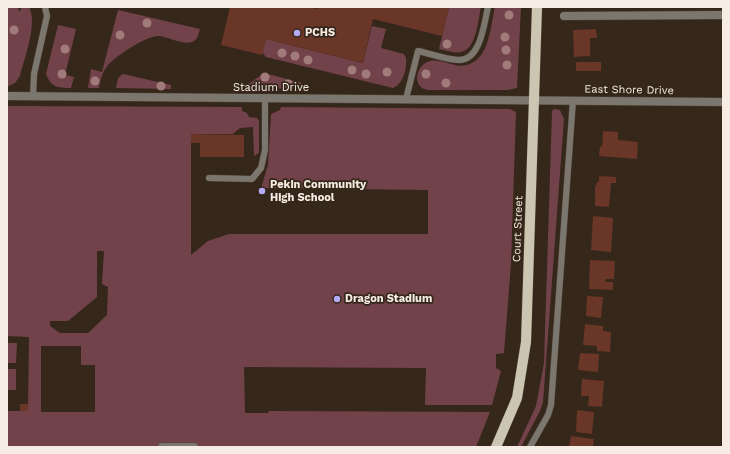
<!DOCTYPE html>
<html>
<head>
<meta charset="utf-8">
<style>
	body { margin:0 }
	#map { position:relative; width:730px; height:454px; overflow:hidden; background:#35271a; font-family:"Work Sans",sans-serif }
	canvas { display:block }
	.frame { position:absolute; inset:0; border:8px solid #f6ece3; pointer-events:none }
</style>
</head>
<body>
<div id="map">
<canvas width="730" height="454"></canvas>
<div class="frame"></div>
</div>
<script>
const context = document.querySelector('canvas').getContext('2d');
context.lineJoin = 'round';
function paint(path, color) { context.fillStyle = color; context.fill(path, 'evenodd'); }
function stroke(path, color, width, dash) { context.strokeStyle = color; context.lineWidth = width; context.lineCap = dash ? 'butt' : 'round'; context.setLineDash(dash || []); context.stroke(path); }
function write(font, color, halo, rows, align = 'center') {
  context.font = font + ' "Work Sans",sans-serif'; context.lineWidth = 3.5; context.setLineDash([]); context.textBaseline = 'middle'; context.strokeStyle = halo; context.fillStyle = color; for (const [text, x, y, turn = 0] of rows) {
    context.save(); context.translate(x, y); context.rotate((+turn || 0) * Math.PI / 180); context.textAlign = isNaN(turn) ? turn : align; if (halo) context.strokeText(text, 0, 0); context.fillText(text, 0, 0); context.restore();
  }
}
paint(new Path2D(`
	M 8,7 L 18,7 L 19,12 L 22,7 L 29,7 C 38,23 24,59 20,76 L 15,83 L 7,87 Z
	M 449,7 L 481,7 C 478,19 477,49 461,52 C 455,54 446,50 439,49 Z
	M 495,7 L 521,7 L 517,88 L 507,90 L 428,90 C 423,89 420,87 418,83 C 415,74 421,63 430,61 C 446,58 458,73 475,61 C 490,51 491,23 495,7 Z
	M 118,10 L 200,29 C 198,34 198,40 192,42 C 182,45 169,37 159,36 C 147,35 116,56 108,65 C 103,71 100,80 99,88 L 88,88 L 91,69 L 102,72 Z
	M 58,25 L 76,29 L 65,75 L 74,77 L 71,88 C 57,88 51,87 46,74 Z
	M 372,26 L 386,29 L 381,48 L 404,54 L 406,58 C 407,69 403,84 393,88 L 266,57 L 262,52 L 266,39 L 363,63 Z
	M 264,73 L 302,83 L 302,89 L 243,88 Z
	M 123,74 L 171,85 L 171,89 L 116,88 L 118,78 Z
	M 7,106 L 242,107 L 242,111 L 247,113 L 249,117 L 257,118 L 259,121 L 259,153 L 254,156 L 253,127 L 240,128 L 233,134 L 191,134 L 191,255 L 208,241 L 229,234 L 428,234 L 428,190 L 261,188 L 268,165 L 271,114 L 280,110 L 281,107 L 510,109 L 516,112 L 511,264 L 504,353 L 496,354 L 496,368 L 501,371 L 492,405 L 425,405 L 426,368 L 244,367 L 245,413 L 268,413 L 269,411 L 490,412 L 476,447 L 7,447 L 7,411 L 28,411 L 29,337 L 7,336 ZM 97,251 L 104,251 L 102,284 L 108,287 L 107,315 L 88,333 L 60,333 L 50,326 L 50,321 L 68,321 L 97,297 ZM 41,346 L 81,346 L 81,365 L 95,365 L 95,412 L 41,412 Z
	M 554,109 L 560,110 L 564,119 L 543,402 L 540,411 L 521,447 L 517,447 L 536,406 L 544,363 L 552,111 Z
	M 7,343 L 17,343 L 16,363 L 7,363 Z
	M 7,369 L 16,369 L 16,390 L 7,390 Z`), '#72424a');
paint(new Path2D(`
	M 230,7 L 309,7 L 318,9 L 318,7 L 449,7 L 442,36 L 373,19 L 363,63 L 266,39 L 262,55 L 221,45 Z
	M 596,29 L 597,38 L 590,38 L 590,56 L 574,57 L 573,30 Z
	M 576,62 L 601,62 L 601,71 L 576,71 Z
	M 603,131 L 618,132 L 618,140 L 638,142 L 637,159 L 599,156 L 600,146 L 602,147 Z
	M 191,134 L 244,135 L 244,157 L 200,157 L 200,143 L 191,143 Z
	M 599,176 L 616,177 L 616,183 L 611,183 L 609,207 L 595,206 L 595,188 L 597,182 L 599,182 Z
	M 593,216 L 613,218 L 611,252 L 591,250 Z
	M 590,260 L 615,261 L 614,279 L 606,279 L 605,282 L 613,282 L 613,290 L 589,289 Z
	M 587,296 L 603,297 L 601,318 L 586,316 Z
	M 585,324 L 603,326 L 603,331 L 611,332 L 610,352 L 597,351 L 597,346 L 583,345 Z
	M 580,353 L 599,354 L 598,372 L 578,370 Z
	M 582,379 L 604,381 L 602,407 L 588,406 L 589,396 L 581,396 Z
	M 20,404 L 28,404 L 28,411 L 20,411 Z
	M 577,410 L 594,412 L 592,434 L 576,432 Z
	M 571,436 L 594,439 L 593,447 L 569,447 Z`), '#693628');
const service = new Path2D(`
	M 33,97 L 34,74 L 47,16 L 45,7
	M 406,99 L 418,51 C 431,54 445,59 458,60 C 481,61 484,23 488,7
	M 209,178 L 252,179 L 261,168 L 265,150 L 265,98
	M 530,447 L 548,415 L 551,405 L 573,100`);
const minor = new Path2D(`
	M 564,16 L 723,15
	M 7,96 L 723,102
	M 162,447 L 194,447`);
const primary = new Path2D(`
	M 496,447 L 517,398 L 526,342 L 537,7`);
stroke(service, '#504336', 7);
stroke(minor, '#504336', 9);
stroke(primary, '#504336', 11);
stroke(service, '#7b776e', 6);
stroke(minor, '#7b776e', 8);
stroke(primary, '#ccc5b2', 10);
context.fillStyle = '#a07b79';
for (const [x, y] of [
	[509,15],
	[147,23],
	[14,30],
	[120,35],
	[505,37],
	[447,44],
	[65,49],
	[506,50],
	[282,53],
	[295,56],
	[308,60],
	[507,65],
	[352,70],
	[387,72],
	[62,74],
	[366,74],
	[426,74],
	[265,77],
	[95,81],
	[446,83],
	[288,84],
	[161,86]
]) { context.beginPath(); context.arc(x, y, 4.5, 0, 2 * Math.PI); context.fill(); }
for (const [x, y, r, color] of [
	[297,33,4,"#b7abf8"],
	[262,191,4,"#b7abf8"],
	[337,299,4,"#b7abf8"]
]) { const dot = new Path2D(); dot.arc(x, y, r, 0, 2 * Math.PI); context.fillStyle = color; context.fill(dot); stroke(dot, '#35271a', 1.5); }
write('bold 11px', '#f6ece3', '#35271a', [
	["PCHS",305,33],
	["Pekin Community",270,185],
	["High School",270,198],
	["Dragon Stadium",345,299]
], 'left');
write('11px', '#f6ece3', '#35271a', [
	["Stadium Drive",271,88],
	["East Shore Drive",629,90,1],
	["Court Street",518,229,-88]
]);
</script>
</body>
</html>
